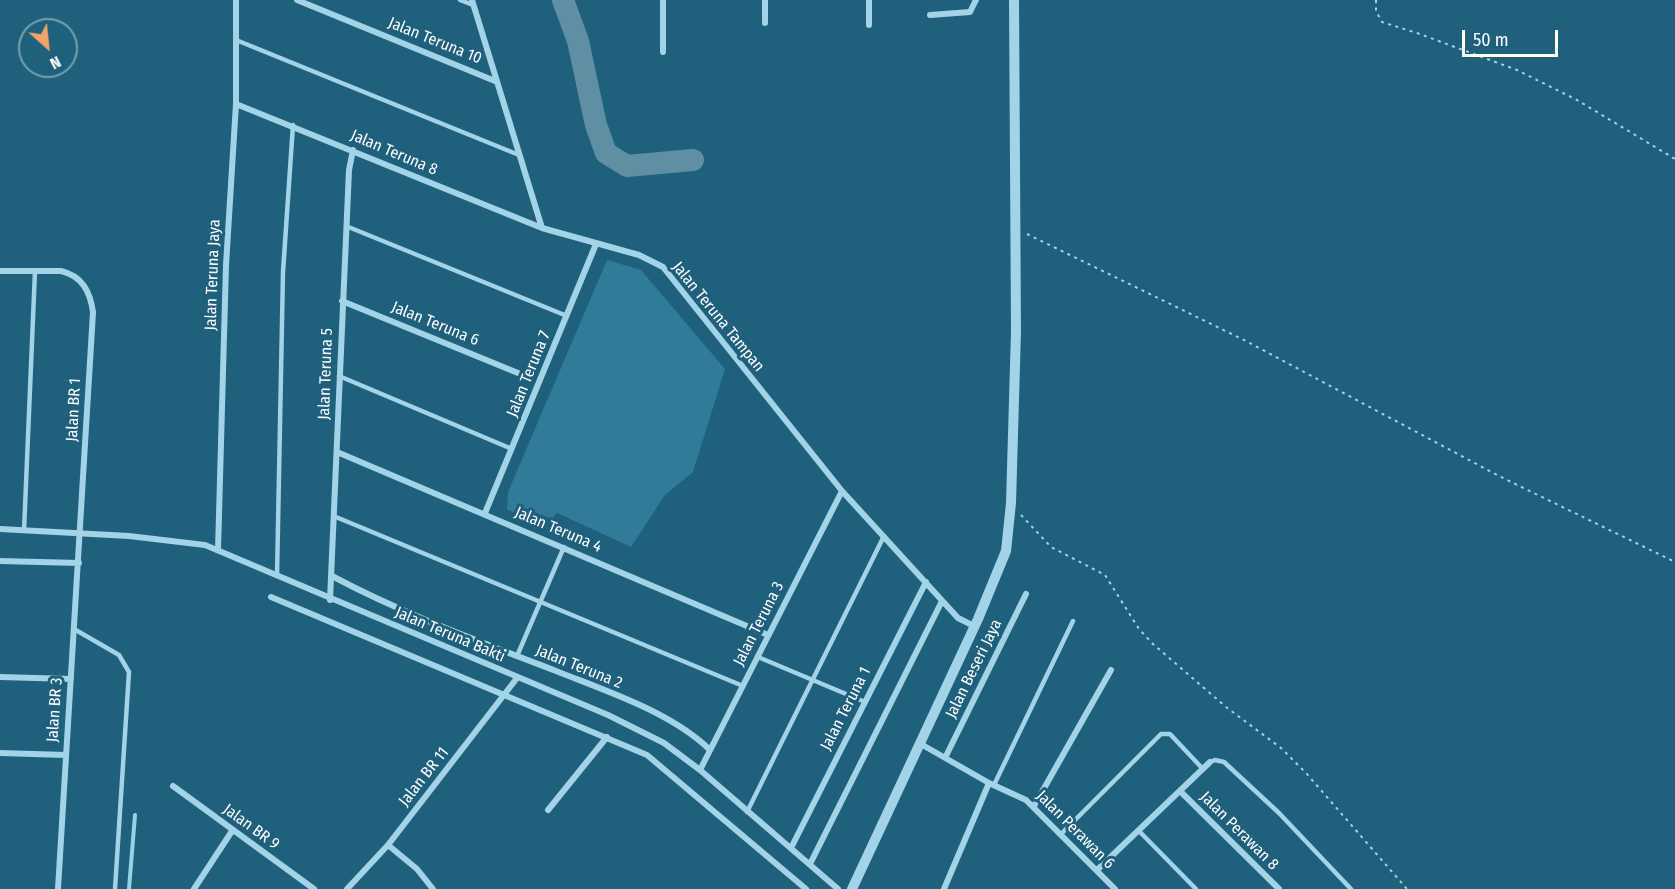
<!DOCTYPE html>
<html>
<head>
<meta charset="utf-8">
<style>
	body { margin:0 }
	#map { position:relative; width:1675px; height:889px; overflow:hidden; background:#1f607c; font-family:"Fira Sans Condensed",sans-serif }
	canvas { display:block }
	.north { position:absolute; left:18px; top:18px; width:60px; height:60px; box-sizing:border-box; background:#1f607c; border:2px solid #79a0b0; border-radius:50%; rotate:153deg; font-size:16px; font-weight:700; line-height:24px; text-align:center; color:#fff }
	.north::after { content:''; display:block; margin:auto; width:21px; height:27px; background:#f5a362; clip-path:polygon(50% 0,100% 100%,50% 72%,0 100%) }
	.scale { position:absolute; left:1462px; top:30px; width:96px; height:27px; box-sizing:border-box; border:3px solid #fff; border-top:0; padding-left:8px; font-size:18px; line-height:21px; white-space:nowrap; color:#fff; -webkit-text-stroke:4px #1f607c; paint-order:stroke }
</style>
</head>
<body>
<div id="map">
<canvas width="1675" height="889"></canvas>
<div class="north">N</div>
<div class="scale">50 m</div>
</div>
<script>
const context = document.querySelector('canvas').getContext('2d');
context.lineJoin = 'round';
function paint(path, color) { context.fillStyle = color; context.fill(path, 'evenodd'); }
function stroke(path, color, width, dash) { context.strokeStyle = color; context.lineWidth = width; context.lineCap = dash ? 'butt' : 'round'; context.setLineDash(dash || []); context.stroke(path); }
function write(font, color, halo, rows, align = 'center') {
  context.font = font + ' "Fira Sans Condensed",sans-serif'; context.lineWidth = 6; context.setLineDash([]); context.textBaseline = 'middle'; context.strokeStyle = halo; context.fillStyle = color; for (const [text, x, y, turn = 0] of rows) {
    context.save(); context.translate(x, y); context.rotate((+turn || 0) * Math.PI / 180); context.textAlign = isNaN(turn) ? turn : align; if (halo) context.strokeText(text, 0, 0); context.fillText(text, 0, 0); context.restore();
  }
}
paint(new Path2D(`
	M 607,260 L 641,270 L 725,369 L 693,472 L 665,495 L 631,547 L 557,513 L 552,519 L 525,508 L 520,516 L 507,509 L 508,492 Z`), '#2f7b98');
stroke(new Path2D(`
	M 129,889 L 135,815`), '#95d2e8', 4);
stroke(new Path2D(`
	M 563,0 L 578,41 L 596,125 L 606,153 L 627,166 L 693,160`), '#5f8fa2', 22);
stroke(new Path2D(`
	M 1376,0 L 1376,11 L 1382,22 L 1417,33 L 1517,70 L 1577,100 L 1675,159
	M 1027,234 L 1246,341 L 1499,476 L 1675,562
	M 1021,515 L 1051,547 L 1105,575 L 1139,629 L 1153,644 L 1226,707 L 1281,748 L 1306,773 L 1407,889`), '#a2d3e7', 2, [3, 4.5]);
stroke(new Path2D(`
	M 460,0 L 473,5
	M 236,40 L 519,155
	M 346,226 L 567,316
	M 339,376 L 512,449
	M 336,517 L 743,686
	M 24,531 L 35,271
	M 277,576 L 283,272 L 293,125
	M 74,629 L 119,655 L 129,672 L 115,889
	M 517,656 L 564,547
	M 758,657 L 865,702
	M 1210,762 L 1215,760 L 1224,762 L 1279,813 L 1351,889
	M 994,785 L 1073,621
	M 747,812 L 884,536
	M 1139,831 L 1196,889
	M 1061,834 L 1161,734 L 1170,734 L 1202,768`), '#a2d3e7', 4.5);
stroke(new Path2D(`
	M 297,0 L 495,81
	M 472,0 L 542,228 L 639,255 L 663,267 L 842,491 L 958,618 L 974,626
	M 765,0 L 765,23
	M 930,15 L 970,12 L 976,0
	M 869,25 L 869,0
	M 663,52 L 663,0
	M 236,104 L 542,228
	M 0,271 L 61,271 C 82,276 90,291 93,312 L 58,889
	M 342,301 L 518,373
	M 337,452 L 768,635
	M 485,513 L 596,244
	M 0,529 L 129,536 L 205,545 L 608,715 L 664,743 L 700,770 L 838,889
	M 218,550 L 226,265 L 236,104 L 236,0
	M 0,561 L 79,563
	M 332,576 C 403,614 481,642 556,671 C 606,691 671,712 710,750
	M 271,597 L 647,755 L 806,889
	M 330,600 L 349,170 L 353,150
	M 0,677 L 71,679
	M 919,743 L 989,783 L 1026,800 L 1115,889
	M 0,753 L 66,755
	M 946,756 L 1026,594
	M 700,770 L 842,491
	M 173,786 L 314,889
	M 1181,792 L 1279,889
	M 1034,806 L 1111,670
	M 548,810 L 607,737
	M 388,845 L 417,869 L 433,889
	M 791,848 L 926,582
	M 810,864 L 942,601
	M 1097,870 L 1210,762
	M 194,889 L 232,831
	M 347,889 L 388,845 L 517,678
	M 944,889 L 989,783`), '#a2d3e7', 6);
stroke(new Path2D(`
	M 852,889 L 978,619 L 1006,551 L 1011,503 L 1016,331 L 1014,0`), '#a2d3e7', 10);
write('16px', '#fff', '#1f607c', [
	["Jalan Teruna 10",435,41,22],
	["Jalan Teruna 8",394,153,23],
	["Jalan Teruna Jaya",213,275,-88],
	["Jalan Teruna Tampan",718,317,51],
	["Jalan Teruna 6",435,324,22],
	["Jalan Teruna 5",326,374,-88],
	["Jalan Teruna 7",529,374,-68],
	["Jalan BR 1",74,410,-87],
	["Jalan Teruna 4",558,530,23],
	["Jalan Teruna 3",759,624,-63],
	["Jalan Teruna Bakti",450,635,23],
	["Jalan Teruna 2",579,667,22],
	["Jalan Beseri Jaya",974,669,-64],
	["Jalan Teruna 1",846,709,-63],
	["Jalan BR 3",55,710,-86],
	["Jalan BR 11",424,777,-52],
	["Jalan BR 9",251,827,36],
	["Jalan Perawan 6",1075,830,45],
	["Jalan Perawan 8",1239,831,45]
]);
</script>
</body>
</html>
